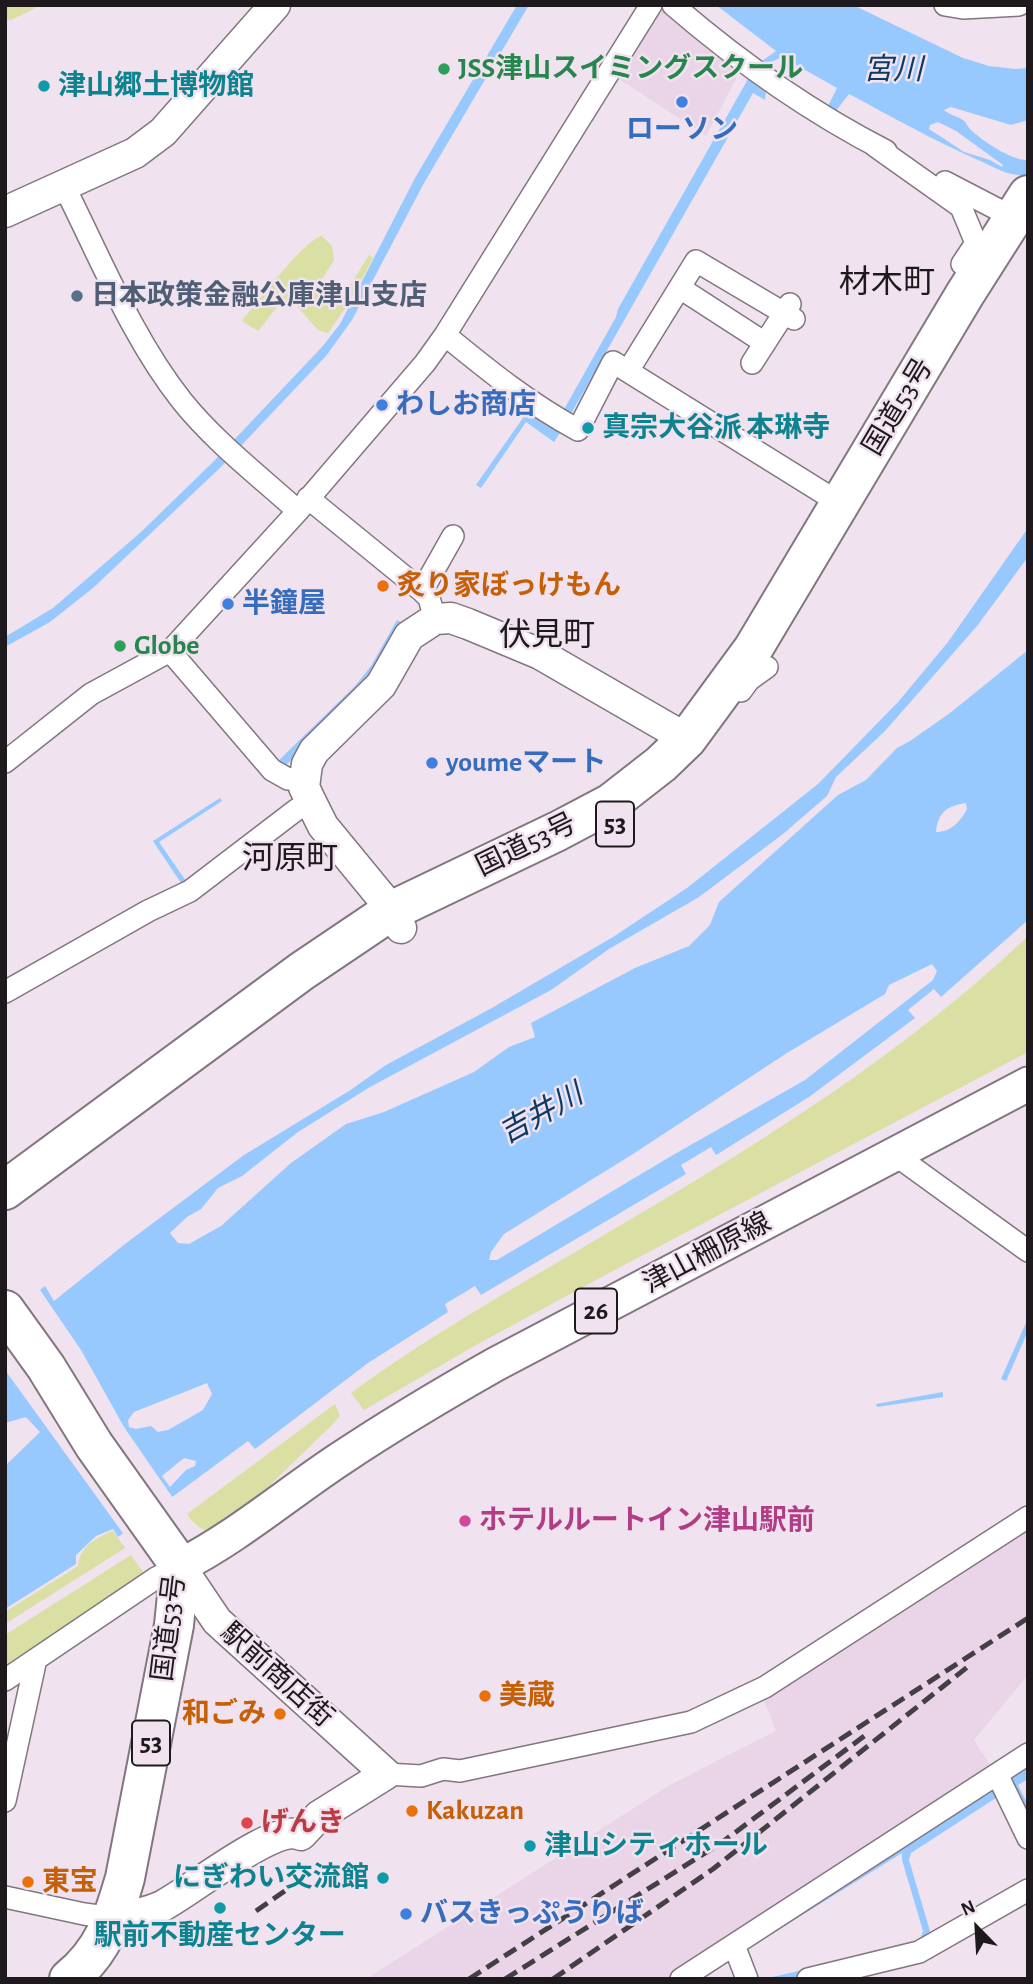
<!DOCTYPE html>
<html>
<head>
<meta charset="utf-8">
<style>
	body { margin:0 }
	#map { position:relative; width:1033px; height:1984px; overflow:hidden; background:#f0e2ee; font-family:"Alegreya Sans",sans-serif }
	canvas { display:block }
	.frame { position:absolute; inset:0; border:7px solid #1d191d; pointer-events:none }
	.north { position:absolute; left:942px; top:1893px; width:70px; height:70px; -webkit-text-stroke:5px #f0e2ee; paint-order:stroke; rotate:336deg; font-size:19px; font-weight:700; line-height:28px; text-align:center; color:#1d191d }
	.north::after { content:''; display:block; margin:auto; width:24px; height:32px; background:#1d191d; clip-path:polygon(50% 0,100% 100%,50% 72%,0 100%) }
</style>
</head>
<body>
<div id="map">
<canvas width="1033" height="1984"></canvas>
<div class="frame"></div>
<div class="north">N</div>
</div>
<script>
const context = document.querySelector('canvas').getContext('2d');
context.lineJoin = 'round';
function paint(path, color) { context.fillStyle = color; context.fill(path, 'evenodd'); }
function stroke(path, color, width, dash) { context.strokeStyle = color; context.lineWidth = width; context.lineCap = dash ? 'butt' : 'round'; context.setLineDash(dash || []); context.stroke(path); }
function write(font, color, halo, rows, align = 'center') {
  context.font = font + ' "Alegreya Sans","Noto Sans JP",sans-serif'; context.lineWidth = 5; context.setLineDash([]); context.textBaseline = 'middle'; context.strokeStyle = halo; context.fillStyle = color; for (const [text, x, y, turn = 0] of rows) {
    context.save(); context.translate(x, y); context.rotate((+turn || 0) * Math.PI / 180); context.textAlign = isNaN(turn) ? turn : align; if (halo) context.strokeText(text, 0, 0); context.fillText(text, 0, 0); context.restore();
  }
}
paint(new Path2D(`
	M 659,9 L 734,67 L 736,79 L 706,136 L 616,77 Z
	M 1028,1529 L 1028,1675 L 974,1740 L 994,1771 L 669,1979 L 366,1979 L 670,1785 L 776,1731 L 762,1695 Z`), '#e9d5e7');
paint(new Path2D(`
	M 5,5 L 42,5 L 11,20 L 5,20 Z
	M 322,236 L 332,246 L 334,260 L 315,290 L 338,305 L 369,255 L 373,258 L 348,304 L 328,333 L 318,330 L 296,305 L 277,307 L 258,331 L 242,321 C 256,304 306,238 322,236 Z
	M 1028,936 L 1028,1052 L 609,1273 L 476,1345 L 364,1410 L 351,1393 C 437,1330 530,1279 621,1225 C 765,1140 906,1052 1028,936 Z
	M 335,1404 L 340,1416 L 333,1424 L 271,1484 L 268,1490 L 216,1534 C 202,1530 195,1526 187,1514 Z
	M 113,1531 L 125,1548 L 5,1624 L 5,1612 L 78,1566 C 80,1546 96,1538 113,1531 Z
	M 131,1555 L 147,1578 L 5,1675 L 5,1635 Z`), '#dadfa3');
paint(new Path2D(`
	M 517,5 L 529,5 L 424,183 L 352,320 L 326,356 L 221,467 L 93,588 L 50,622 L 5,647 L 5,637 L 53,608 L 141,532 L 214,461 L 322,347 L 340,324 L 415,178 Z
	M 716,5 L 789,7 L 790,5 L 853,5 L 963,58 L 989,66 L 1015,69 L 1028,68 L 1028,120 L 1011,125 L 951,107 L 944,110 C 951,116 958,116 963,120 C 966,122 967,126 970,129 C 981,140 1012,161 1028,160 L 1028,175 C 1008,177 994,167 976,159 C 933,140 892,117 849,94 L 835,112 L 828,106 L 837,88 L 782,57 L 765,65 L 762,61 L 776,51 ZM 938,122 L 956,131 L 1003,165 L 1002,167 L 990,160 L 964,152 L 929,129 L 930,125 Z
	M 748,79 L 766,90 L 765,100 L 753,93 L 563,428 L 554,442 L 526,422 L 481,488 L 476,485 L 527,412 L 548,426 L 562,413 L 616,317 L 618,309 Z
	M 1028,528 L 1028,557 L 977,626 L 885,731 L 836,777 L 827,796 L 783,834 L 699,897 L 609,949 L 551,990 L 370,1087 L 298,1132 L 242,1176 L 218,1188 L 201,1209 L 187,1217 L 170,1233 L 178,1243 L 189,1244 L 221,1226 L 291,1163 L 346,1124 L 384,1112 L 474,1072 L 509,1047 L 535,1037 L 531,1023 L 635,968 L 689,946 L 710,925 L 719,902 L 838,795 L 866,780 L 897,748 L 910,741 L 950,713 L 1028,650 L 1028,920 L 941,997 L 934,989 L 908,1010 L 915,1018 L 809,1097 L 716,1155 L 711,1147 L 681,1165 L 686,1174 L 481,1295 L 475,1286 L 445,1304 L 448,1312 L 368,1363 L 255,1449 L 248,1441 L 118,1537 L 113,1529 L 96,1536 L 76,1555 L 76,1564 L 5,1609 L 5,1466 L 40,1432 L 26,1417 L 5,1423 L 5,1317 L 45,1286 L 54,1301 L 125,1244 L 244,1155 L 349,1091 L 386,1065 L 490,1009 L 613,937 L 687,888 L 818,784 L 899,701 L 948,642 ZM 966,803 L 967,809 C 960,822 951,832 936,832 C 938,812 947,806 966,803 ZM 932,964 L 937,971 L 933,980 L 805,1080 L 673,1155 L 497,1260 L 489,1260 L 491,1252 L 504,1234 L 633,1154 L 787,1053 L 885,994 L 889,985 ZM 207,1383 L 212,1394 L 203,1410 L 168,1430 L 158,1432 L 151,1426 L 136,1429 L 129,1427 L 128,1420 L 134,1412 ZM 184,1458 L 196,1461 L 195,1466 L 186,1470 L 170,1487 L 162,1476 Z
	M 397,620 L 404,624 L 385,658 L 324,728 L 280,771 L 274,765 L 355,686 L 371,666 Z
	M 220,798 L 222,801 L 159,842 L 188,884 L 175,890 L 174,887 L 181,883 L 153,841 Z
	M 1028,1318 L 1028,1331 L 1006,1381 L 1001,1379 Z
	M 943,1392 L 943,1397 L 877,1407 L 876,1404 Z
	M 1028,1768 L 1028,1779 L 1018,1785 L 1028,1805 L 1028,1819 L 999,1796 L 911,1853 L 909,1860 L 930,1931 L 926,1942 C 873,1958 820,1979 764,1979 L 915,1944 L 921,1937 L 923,1931 L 902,1860 L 902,1853 L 762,1940 L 761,1936 L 994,1787 Z`), '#98c9fe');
paint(new Path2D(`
	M 38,1287 L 81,1350 L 124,1427 L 175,1501 L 125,1536 L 5,1370 L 5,1312 Z`), '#f0e2ee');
const street = new Path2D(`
	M 673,5 C 738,61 810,112 886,151
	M 945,5 L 963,8 L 1019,5
	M 875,146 L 961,207 L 976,243 L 962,264
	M 945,182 L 1022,222
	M 64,186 C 100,257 132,338 182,401 C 215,442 258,475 298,511
	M 680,288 L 765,343
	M 445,335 C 489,371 527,402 578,430 L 613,362 L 825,494
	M 752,363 L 790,304
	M 628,371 L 696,261 L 794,319
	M 308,498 L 422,591 L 429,598 L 435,619
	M 422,591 L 453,536
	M 170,651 L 272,770 L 288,779 L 305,777
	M 741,691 L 749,680 L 767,667
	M 5,762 L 91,694 L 170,651 L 298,511 L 425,363 L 445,335 L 651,5
	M 5,992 L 148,911 L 190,891 L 296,810 L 311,802
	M 894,1154 L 1028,1251
	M 5,1680 L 156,1578 L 180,1566
	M 386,1774 L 421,1776 L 443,1769 L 460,1771 L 691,1722 L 765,1687 L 1028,1517
	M 997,1774 L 1028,1838
	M 5,1801 L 36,1659
	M 5,1897 L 84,1914 L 114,1918
	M 734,1945 L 747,1979
	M 681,1979 L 1028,1754
	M 808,1979 L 919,1952 L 1028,1890`);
const secondary = new Path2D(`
	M 5,212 L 135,153 L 163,132 L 275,5
	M 401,928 L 383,899 L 323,826 L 311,802 L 304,787 L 307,764 L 314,751 L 381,685 L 409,636 L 435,619 L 451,618 L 468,624 L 540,654 L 687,739
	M 114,1918 C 130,1916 147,1913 162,1906 C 190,1892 274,1823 301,1835 L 319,1816 L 386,1774 L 217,1621 L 180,1566`);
const primary = new Path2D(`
	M 180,1566 C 237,1537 287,1494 340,1459 C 391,1425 443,1394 496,1364 L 1028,1084`);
const highway = new Path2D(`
	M 5,1190 L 302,971 L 391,911 L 558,831 L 611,803 L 661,764 L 687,739 L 753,649 L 965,294 L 1028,195
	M 5,1310 L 46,1367 L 94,1445 L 180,1566 L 174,1625 L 125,1878 C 113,1919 104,1951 69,1979`);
stroke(street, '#827681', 24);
stroke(secondary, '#827681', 33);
stroke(primary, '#827681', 37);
stroke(highway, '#827681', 42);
stroke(street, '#fff', 21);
stroke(secondary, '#fff', 30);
stroke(primary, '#fff', 33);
stroke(highway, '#fff', 38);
stroke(new Path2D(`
	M 256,1911 L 289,1888
	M 469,1979 L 1028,1618
	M 505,1979 L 721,1843 L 867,1734
	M 553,1979 L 713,1869 L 970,1665`), '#443f44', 5, [14, 7]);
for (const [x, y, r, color] of [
	[444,69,7,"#2e9e5b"],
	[44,86,7,"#0f9aa8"],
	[682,102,7,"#3f7fe0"],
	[77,296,7,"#5c6f8a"],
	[382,405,7,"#3f7fe0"],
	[588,428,7,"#0f9aa8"],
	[383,586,7,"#e8710a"],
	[228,604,7,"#3f7fe0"],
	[120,646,7,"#2e9e5b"],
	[432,763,7,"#3f7fe0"],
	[465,1521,7,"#d1479c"],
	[485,1696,7,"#e8710a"],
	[280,1714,7,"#e8710a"],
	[412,1811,7,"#e8710a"],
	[247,1823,7,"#e0444e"],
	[530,1846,7,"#0f9aa8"],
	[383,1878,7,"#0f9aa8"],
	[28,1882,7,"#e8710a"],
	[220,1908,7,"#0f9aa8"],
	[406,1914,7,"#3f7fe0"]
]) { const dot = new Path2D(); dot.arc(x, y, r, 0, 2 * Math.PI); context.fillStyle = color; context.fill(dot); stroke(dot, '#f0e2ee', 2.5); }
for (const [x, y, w] of [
	[615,824,38],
	[596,1311,42],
	[151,1743,38]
]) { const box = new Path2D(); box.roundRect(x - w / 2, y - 22.5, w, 45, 5); context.fillStyle = '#f0e2ee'; context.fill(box); stroke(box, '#1d191d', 2); }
write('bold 26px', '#1d191d', null, [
	["53",615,824],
	["26",596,1311],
	["53",151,1743]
]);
write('bold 28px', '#27864d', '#f0e2ee', [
	["JSS津山スイミングスクール",458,69],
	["Globe",134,646]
], 'left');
write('bold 28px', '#0d838f', '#f0e2ee', [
	["津山郷土博物館",58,86],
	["真宗大谷派 本琳寺",602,428],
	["津山シティホール",544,1846],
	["にぎわい交流館",369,1878,"right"],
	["駅前不動産センター",220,1936,"center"]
], 'left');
write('bold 28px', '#366cbe', '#f0e2ee', [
	["ローソン",682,130,"center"],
	["わしお商店",396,405],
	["半鐘屋",242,604],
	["youmeマート",446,763],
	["バスきっぷうりば",420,1914]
], 'left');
write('bold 28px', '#4e5e75', '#f0e2ee', [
	["日本政策金融公庫津山支店",91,296]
], 'left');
write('28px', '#1d191d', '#f0e2ee', [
	["国道53号",898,407,-59],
	["国道53号",526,845,-26],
	["津山柵原線",707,1253,-28],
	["国道53号",169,1628,-83],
	["駅前商店街",277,1675,42]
]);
write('bold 28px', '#c56008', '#f0e2ee', [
	["炙り家ぼっけもん",397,586],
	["美蔵",499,1696],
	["和ごみ",266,1714,"right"],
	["Kakuzan",426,1811],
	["東宝",42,1882]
], 'left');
write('bold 28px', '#b23c85', '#f0e2ee', [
	["ホテルルートイン津山駅前",479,1521]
], 'left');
write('bold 28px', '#be3a42', '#f0e2ee', [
	["げんき",261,1823]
], 'left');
write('italic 30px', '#0d3963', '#f0e2ee', [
	["宮川",893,70],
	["吉井川",541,1114,-29]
]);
write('32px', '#1d191d', '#f0e2ee', [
	["材木町",887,282],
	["伏見町",547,635],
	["河原町",290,858]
]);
</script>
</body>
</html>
